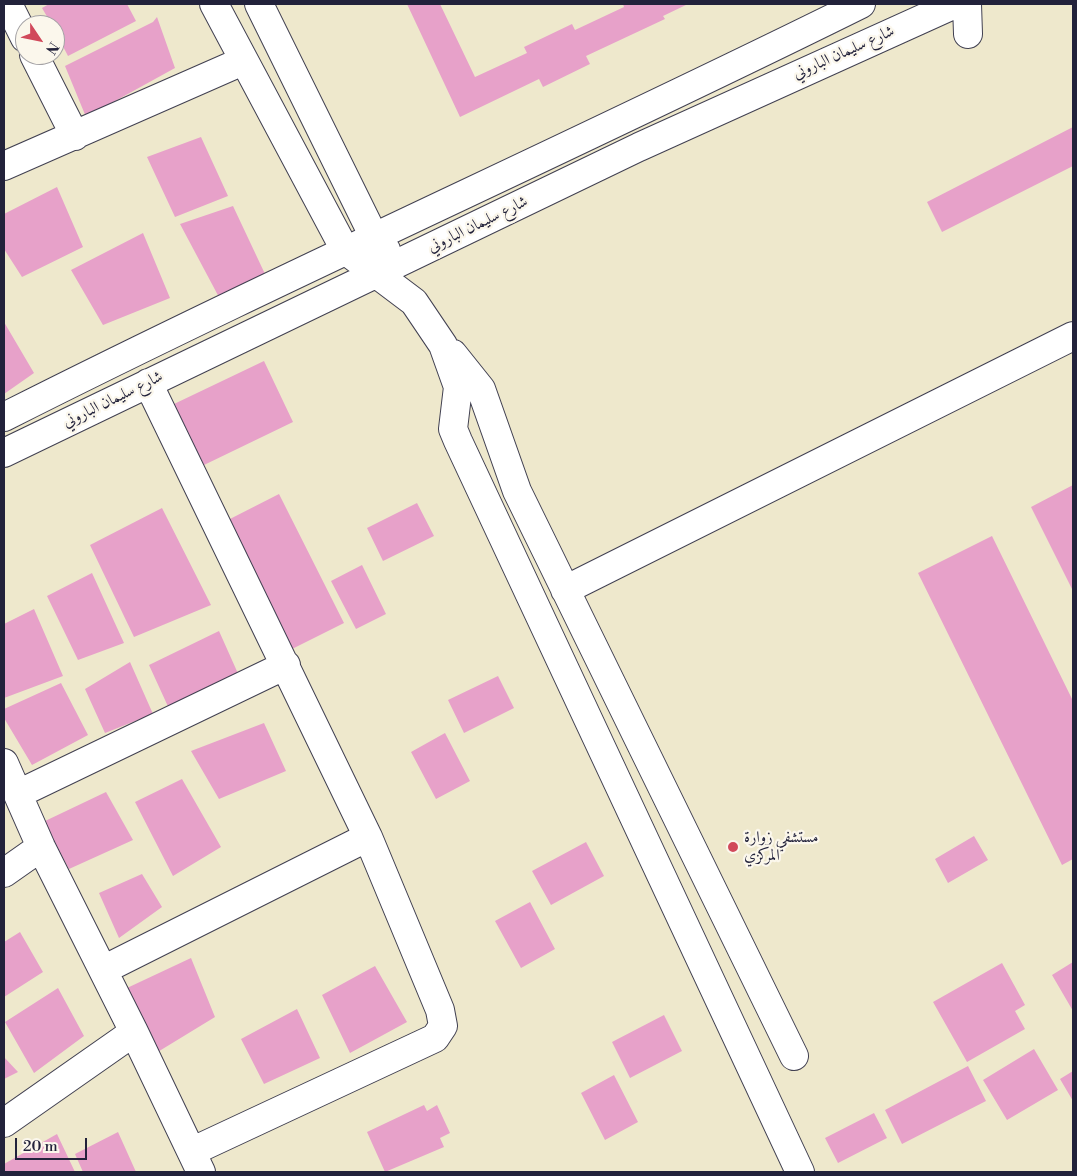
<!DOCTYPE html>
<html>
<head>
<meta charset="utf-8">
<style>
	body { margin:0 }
	#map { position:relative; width:1077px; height:1176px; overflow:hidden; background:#eee8cc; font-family:"Libre Bodoni",serif }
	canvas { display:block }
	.frame { position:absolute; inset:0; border:5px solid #22223b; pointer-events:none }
	.north { position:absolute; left:15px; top:15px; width:50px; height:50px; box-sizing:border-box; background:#fbf7ec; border:1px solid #a4a2a5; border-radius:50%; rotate:124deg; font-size:14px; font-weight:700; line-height:20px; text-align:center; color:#22223b }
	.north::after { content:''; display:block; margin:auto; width:18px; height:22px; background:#d1495b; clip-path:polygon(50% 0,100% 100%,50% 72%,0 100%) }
	.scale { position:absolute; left:15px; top:1138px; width:72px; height:22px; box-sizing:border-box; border:2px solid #22223b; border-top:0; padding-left:6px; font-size:15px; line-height:18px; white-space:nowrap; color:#22223b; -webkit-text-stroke:4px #fbf7ec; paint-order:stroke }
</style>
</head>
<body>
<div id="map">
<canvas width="1077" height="1176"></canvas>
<div class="frame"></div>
<div class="north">N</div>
<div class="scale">20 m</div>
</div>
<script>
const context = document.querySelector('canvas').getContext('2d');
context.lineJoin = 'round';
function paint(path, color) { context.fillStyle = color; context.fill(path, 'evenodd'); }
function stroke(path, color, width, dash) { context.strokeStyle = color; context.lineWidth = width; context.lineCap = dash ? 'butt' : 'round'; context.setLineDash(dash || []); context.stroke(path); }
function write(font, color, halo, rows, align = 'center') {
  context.font = font + ' "Libre Bodoni",Amiri,serif'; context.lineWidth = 4.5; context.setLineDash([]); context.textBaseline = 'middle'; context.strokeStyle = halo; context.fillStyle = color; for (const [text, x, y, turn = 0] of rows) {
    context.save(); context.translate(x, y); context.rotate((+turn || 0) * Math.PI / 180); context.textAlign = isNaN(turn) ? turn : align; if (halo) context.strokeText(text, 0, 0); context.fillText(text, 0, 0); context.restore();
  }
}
paint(new Path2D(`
	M 49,4 L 127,4 L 136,21 L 68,56 L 55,31 L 55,25 L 52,25 L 42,8 Z
	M 407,4 L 440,4 L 475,77 L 527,53 L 524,47 L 572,24 L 575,30 L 624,7 L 623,4 L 688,4 L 663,16 L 665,19 L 586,56 L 590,64 L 543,87 L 539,79 L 460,117 Z
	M 157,17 L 175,68 L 86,117 L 65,66 L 153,22 Z
	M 1073,127 L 1073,166 L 942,232 L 927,202 Z
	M 201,137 L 228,196 L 175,217 L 147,157 Z
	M 57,187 L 83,247 L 22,277 L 4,249 L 4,214 Z
	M 233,206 L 265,274 L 221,301 L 180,224 Z
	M 143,233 L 170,298 L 103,325 L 71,270 Z
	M 4,322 L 34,373 L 4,394 Z
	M 264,361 L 293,422 L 204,465 L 174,404 Z
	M 1073,485 L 1073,591 L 1031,507 Z
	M 279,494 L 344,623 L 290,650 L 226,521 Z
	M 417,503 L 434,536 L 383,561 L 367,528 Z
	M 162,508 L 211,605 L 134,637 L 90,545 Z
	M 992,536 L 1073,701 L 1073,859 L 1062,865 L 918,573 Z
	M 362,565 L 386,614 L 356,629 L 331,581 Z
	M 92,573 L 124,643 L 78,660 L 47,596 Z
	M 34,609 L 63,676 L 4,698 L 4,624 Z
	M 219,631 L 240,678 L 171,713 L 149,665 Z
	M 130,662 L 153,714 L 105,733 L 85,689 Z
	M 498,676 L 514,708 L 464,733 L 448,700 Z
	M 61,683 L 88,735 L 32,765 L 4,718 L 4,709 Z
	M 264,723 L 286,771 L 219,799 L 191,751 Z
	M 445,733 L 470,781 L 436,799 L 411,752 Z
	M 182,779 L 221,847 L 173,876 L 135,802 Z
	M 106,792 L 133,840 L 69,869 L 43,822 Z
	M 974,836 L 988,860 L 948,883 L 935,859 Z
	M 586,842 L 604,876 L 551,905 L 532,871 Z
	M 142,874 L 162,907 L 119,938 L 99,893 Z
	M 530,902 L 555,949 L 521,968 L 495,921 Z
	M 20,932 L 43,972 L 4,997 L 4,942 Z
	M 191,958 L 215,1017 L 156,1053 L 127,988 Z
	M 1073,962 L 1073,1011 L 1052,975 Z
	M 1002,963 L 1025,1005 L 1015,1011 L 1025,1029 L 967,1062 L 933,1002 Z
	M 375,966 L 407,1022 L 350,1053 L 322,995 Z
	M 58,988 L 84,1036 L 34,1073 L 5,1022 Z
	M 297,1009 L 320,1058 L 264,1084 L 241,1039 Z
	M 664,1015 L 682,1051 L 630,1078 L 612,1042 Z
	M 1034,1049 L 1058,1090 L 1007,1120 L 983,1080 Z
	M 4,1057 L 18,1072 L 4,1079 Z
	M 968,1066 L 986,1101 L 902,1144 L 885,1110 Z
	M 1073,1071 L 1073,1101 L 1060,1079 Z
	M 614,1075 L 638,1122 L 605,1140 L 581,1093 Z
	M 424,1105 L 427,1111 L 437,1105 L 450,1133 L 440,1138 L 444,1147 L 385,1172 L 367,1132 Z
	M 874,1113 L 887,1138 L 838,1163 L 825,1138 Z
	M 118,1132 L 136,1172 L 83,1172 L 75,1154 Z
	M 57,1134 L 75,1172 L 4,1172 L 4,1164 Z`), '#e7a1c9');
const minor = new Path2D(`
	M 8,4 L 25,38
	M 214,4 L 345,250 L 414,302 L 443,345 L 458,387 L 453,429 L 458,441 L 800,1172
	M 259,4 L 374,237 L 386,250
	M 967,4 L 968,34
	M 34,55 L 75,136
	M 4,166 L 243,61
	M 453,354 L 481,389 L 517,491 L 794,1056
	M 148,383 L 368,837 L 440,1010 L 443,1026 L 435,1038 L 193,1151
	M 4,417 C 287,274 577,145 861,4
	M 4,453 L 639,147 L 955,4
	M 565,590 L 1073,336
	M 4,763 L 41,847 L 134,1032 L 201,1172
	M 18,794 L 286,665
	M 4,873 L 41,847
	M 103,970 L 368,837
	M 4,1123 L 134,1032`);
stroke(minor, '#414051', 30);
stroke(minor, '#fff', 28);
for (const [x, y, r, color] of [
	[733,847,6,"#d1495b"]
]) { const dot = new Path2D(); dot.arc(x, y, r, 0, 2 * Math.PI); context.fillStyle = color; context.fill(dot); stroke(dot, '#fbf7ec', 2); }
write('16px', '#22223b', '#fbf7ec', [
	["شارع سليمان الباروني",844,53,-24],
	["شارع سليمان الباروني",478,225,-26],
	["شارع سليمان الباروني",113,400,-26]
]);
write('16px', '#22223b', '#fbf7ec', [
	["مستشفي زوارة",744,838],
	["المركزي",744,856]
], 'left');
</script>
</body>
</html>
